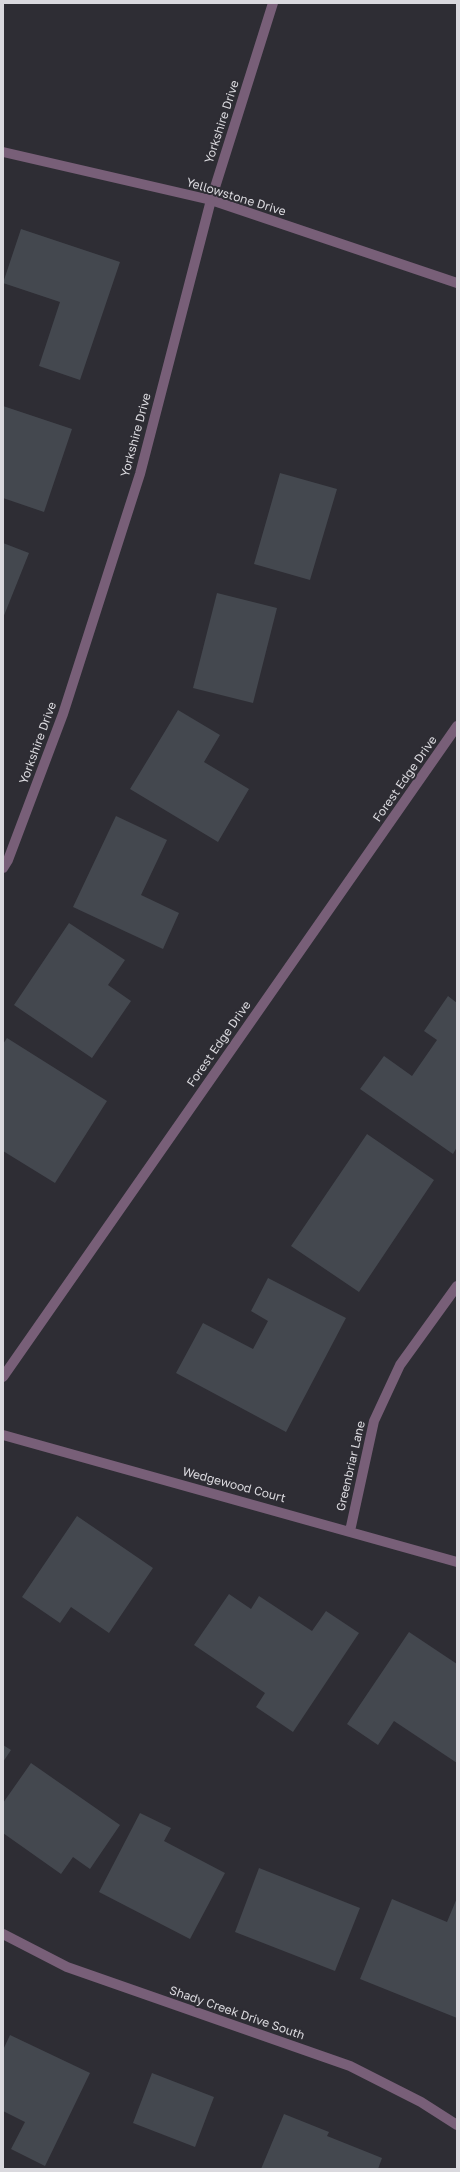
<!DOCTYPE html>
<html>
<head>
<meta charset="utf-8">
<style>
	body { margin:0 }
	#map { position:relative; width:460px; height:2172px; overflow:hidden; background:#2e2d34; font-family:"Golos Text",sans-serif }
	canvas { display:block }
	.frame { position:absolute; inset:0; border:4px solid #dad9de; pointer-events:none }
</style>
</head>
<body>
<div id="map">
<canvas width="460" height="2172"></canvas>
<div class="frame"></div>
</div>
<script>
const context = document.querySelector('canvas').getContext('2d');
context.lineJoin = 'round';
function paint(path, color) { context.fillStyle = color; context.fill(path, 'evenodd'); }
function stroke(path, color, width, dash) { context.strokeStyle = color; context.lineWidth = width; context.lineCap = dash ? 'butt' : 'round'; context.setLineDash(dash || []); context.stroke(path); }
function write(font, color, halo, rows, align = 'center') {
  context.font = font + ' "Golos Text",sans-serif'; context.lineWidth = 4; context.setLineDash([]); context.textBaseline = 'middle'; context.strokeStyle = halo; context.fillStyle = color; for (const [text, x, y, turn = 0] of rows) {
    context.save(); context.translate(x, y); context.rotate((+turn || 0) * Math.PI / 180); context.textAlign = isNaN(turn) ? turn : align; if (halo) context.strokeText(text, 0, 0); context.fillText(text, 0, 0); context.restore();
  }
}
paint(new Path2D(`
	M 21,229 L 120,262 L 80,380 L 39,366 L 60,302 L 3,283 Z
	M 3,406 L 72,429 L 44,512 L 3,498 Z
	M 280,473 L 337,489 L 310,580 L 254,564 Z
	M 3,543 L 29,553 L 3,618 Z
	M 217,593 L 277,608 L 253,703 L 193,688 Z
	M 178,710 L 220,735 L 204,762 L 249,789 L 218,842 L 130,789 Z
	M 116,816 L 167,840 L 141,895 L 179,913 L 163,949 L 73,907 Z
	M 69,923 L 125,960 L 108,985 L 131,1001 L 92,1058 L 14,1005 Z
	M 448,996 L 457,1003 L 457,1147 L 453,1154 L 360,1089 L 384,1056 L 412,1076 L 437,1040 L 424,1031 Z
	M 7,1038 L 107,1101 L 55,1183 L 3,1151 L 3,1044 Z
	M 367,1134 L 434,1180 L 359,1292 L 291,1246 Z
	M 268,1278 L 346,1318 L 286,1432 L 176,1373 L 203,1323 L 253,1349 L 268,1321 L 251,1311 Z
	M 77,1516 L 153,1568 L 109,1633 L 71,1607 L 60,1623 L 22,1597 Z
	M 229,1594 L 251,1609 L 259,1596 L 312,1631 L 326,1611 L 359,1633 L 293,1732 L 256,1707 L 265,1693 L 194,1645 Z
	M 409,1632 L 457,1664 L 457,1763 L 394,1721 L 378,1745 L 347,1724 Z
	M 3,1745 L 11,1750 L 3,1762 Z
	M 31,1763 L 120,1825 L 90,1869 L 73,1857 L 61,1874 L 3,1833 L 3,1803 Z
	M 140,1813 L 171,1828 L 164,1841 L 225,1873 L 190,1939 L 99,1892 Z
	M 259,1868 L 360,1908 L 335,1971 L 235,1932 Z
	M 457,1898 L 457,2018 L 360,1979 L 392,1899 L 447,1922 Z
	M 10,2035 L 90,2073 L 45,2166 L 11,2149 L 25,2122 L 3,2111 L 3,2050 Z
	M 152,2073 L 214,2097 L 195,2147 L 133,2123 Z
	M 284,2114 L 329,2132 L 327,2136 L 382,2158 L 378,2169 L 261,2169 Z`), '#44484f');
stroke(new Path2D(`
	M 3,152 L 211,200 L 457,283
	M 3,868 L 8,860 L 63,714 L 140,474 L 211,200 L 273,3
	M 3,1377 L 457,726
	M 3,1435 L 457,1562
	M 350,1531 L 374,1421 L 400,1365 L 457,1286
	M 3,1934 L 67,1967 L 350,2066 L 421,2102 L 457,2125`), '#785f78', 10);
write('12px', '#dad9de', '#2e2d34', [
	["Yorkshire Drive",222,122,-72],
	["Yellowstone Drive",236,197,17],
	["Yorkshire Drive",136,435,-75],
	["Yorkshire Drive",38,743,-70],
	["Forest Edge Drive",405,779,-55],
	["Forest Edge Drive",219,1044,-55],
	["Greenbriar Lane",351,1466,-77],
	["Wedgewood Court",234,1485,15],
	["Shady Creek Drive South",237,2013,19]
]);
</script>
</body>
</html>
